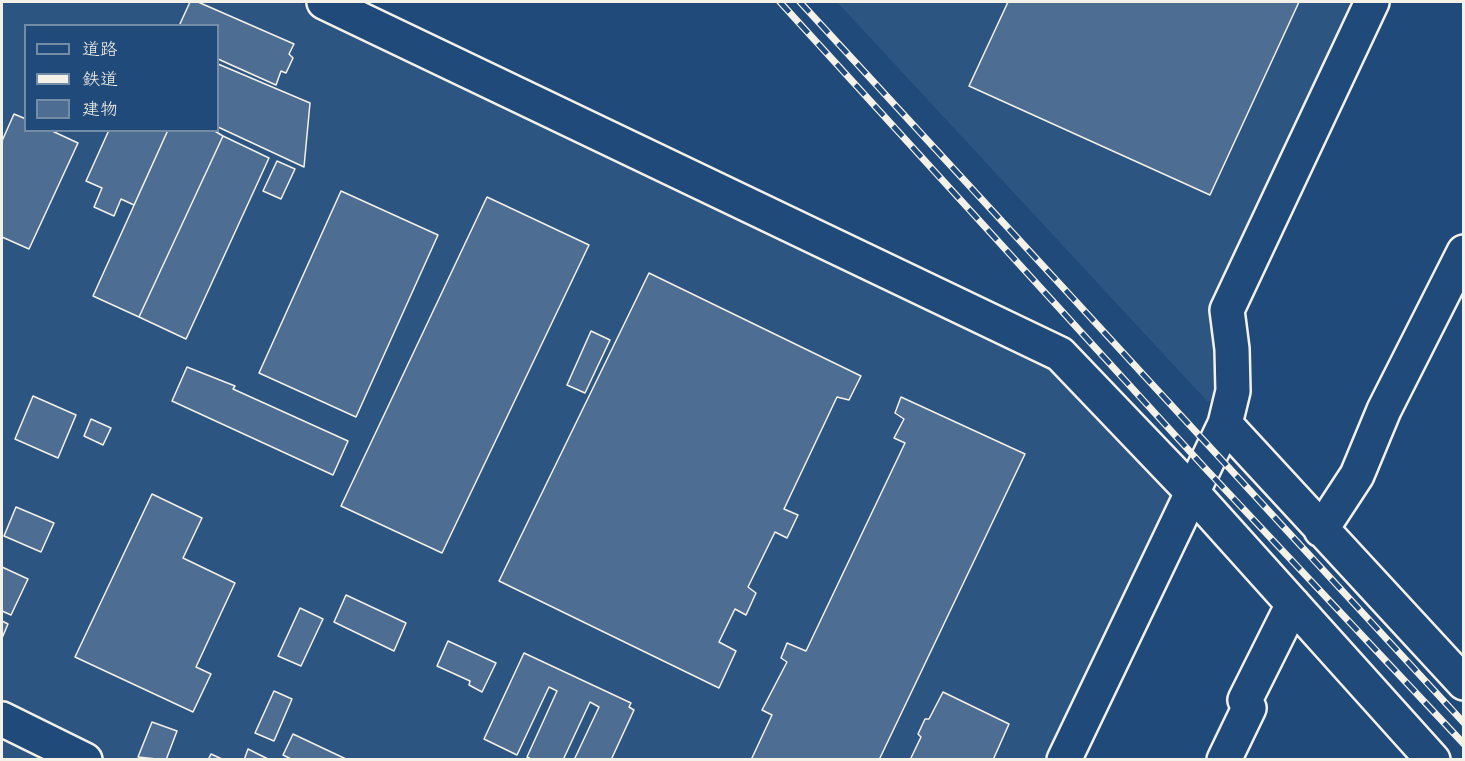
<!DOCTYPE html>
<html>
<head>
<meta charset="utf-8">
<style>
  body { margin:0 }
  #map { position:relative; width:1465px; height:761px; overflow:hidden; background:#1f4a7a; font-family:Dekko,"Klee One",sans-serif }
  canvas { display:block }
  .frame { position:absolute; inset:0; border:3px solid #f4f1e8; pointer-events:none }
  .legend { position:absolute; left:24px; top:24px; width:195px; height:108px; box-sizing:border-box; background:#1f4a7a; border:2px solid #748da6; margin:0; padding:8px 10px; list-style:none; font-size:18px; color:#f4f1e8 }
  .legend li { display:flex; align-items:center; gap:12px; height:30px }
  .legend b { width:30px; border:2px solid #748da6 }
</style>
</head>
<body>
<div id="map">
<canvas width="1465" height="761"></canvas>
<div class="frame"></div>
<ul class="legend">
<li><b style="height:8px;background:#1f4a7a"></b>道路</li>
<li><b style="height:8px;background:#f4f1e8"></b>鉄道</li>
<li><b style="height:16px;background:#4d6e92"></b>建物</li>
</ul>
</div>
<script>
const context = document.querySelector('canvas').getContext('2d');
context.lineJoin = 'round';
function fill(path, color) {
  context.fillStyle = color;
  context.fill(path, 'evenodd');
}
function shape(rows) {
  const path = new Path2D();
  for (const r of rows) {
    path.moveTo(r[0], r[1]);
    for (let i = 2; i < r.length; i += 2) path.lineTo(r[i], r[i + 1]);
  }
  return path;
}
function strokePath(path, color, width, dash) {
  context.strokeStyle = color;
  context.lineWidth = width;
  context.lineCap = dash ? 'butt' : 'round';
  context.setLineDash(dash || []);
  context.stroke(path);
}
fill(shape([
  [2,2,299,2,1061,368,1170,487,1172,501,1051,759,2,759],
  [26,26,218,26,218,130,26,130],
  [837,2,1362,2,1208,325,1219,335,1222,356,1215,401,1207,401]
]), '#2d5581');
const building = shape([
  [190,2,198,2,294,44,289,54,293,58,286,73,281,71,276,85,218,59,218,26,179,26,190,2],
  [1008,2,1299,2,1210,195,969,86,1008,2],
  [218,64,310,103,304,167,218,127,218,64],
  [14,114,26,119,26,130,50,130,78,143,29,249,2,237,2,141,14,114],
  [109,130,168,130,134,205,121,199,114,216,94,207,102,188,86,181,109,130],
  [168,130,213,130,223,136,139,317,93,296,168,130],
  [223,136,269,158,186,339,139,317,223,136],
  [277,161,295,169,281,199,263,191,277,161],
  [341,191,438,235,356,417,259,373,341,191],
  [487,197,589,245,442,553,341,506,487,197],
  [649,273,861,376,849,400,837,397,784,509,798,515,787,538,775,532,748,587,756,593,746,615,735,609,719,642,736,651,719,688,499,581,649,273],
  [591,331,610,340,585,393,567,385,591,331],
  [187,367,235,386,233,389,348,441,333,475,172,401,187,367],
  [33,396,76,415,58,458,15,439,33,396],
  [901,397,1025,454,879,760,751,760,772,715,762,710,787,662,781,658,787,643,806,651,905,443,894,438,904,419,895,413,901,397],
  [91,419,111,428,103,445,84,436,91,419],
  [152,494,202,518,183,558,235,583,196,667,211,674,193,712,75,657,152,494],
  [16,507,54,523,41,552,4,536,16,507],
  [2,567,28,579,11,615,2,611,2,567],
  [346,595,406,623,394,651,334,622,346,595],
  [300,608,323,619,301,666,278,656,300,608],
  [2,621,8,624,2,638,2,621],
  [448,641,496,663,482,692,469,685,470,681,437,666,448,641],
  [524,653,631,703,629,707,634,710,611,760,574,760,599,707,590,702,563,760,533,760,527,757,557,691,549,687,517,755,484,739,524,653],
  [274,691,292,699,274,741,255,733,274,691],
  [943,692,1009,724,993,760,910,760,921,737,918,734,925,719,929,719,943,692],
  [152,722,177,731,166,760,138,757,152,722],
  [293,734,346,759,345,760,293,760,283,755,293,734],
  [248,749,270,760,244,760,248,749],
  [211,754,224,760,208,760,211,754]
]);
fill(building, '#4d6e92');
strokePath(building, '#f4f1e8', 1.5);
const minor = shape([
  [324,2,1060,354,1192,492,1433,760],
  [1225,424,1464,683],
  [1321,530,1357,475,1384,410,1464,252],
  [2,719,85,760],
  [1064,760,1225,424,1233,391,1232,349,1227,310,1372,2],
  [1224,760,1249,708,1245,700,1293,604]
]);
strokePath(minor, '#f4f1e8', 38);
strokePath(minor, '#1f4a7a', 33);
const rail = shape([
  [780,2,1204,467,1464,744],
  [800,2,1464,723]
]);
strokePath(rail, '#f4f1e8', 7);
strokePath(rail, '#1f4a7a', 4.5, [14]);
</script>
</body>
</html>
